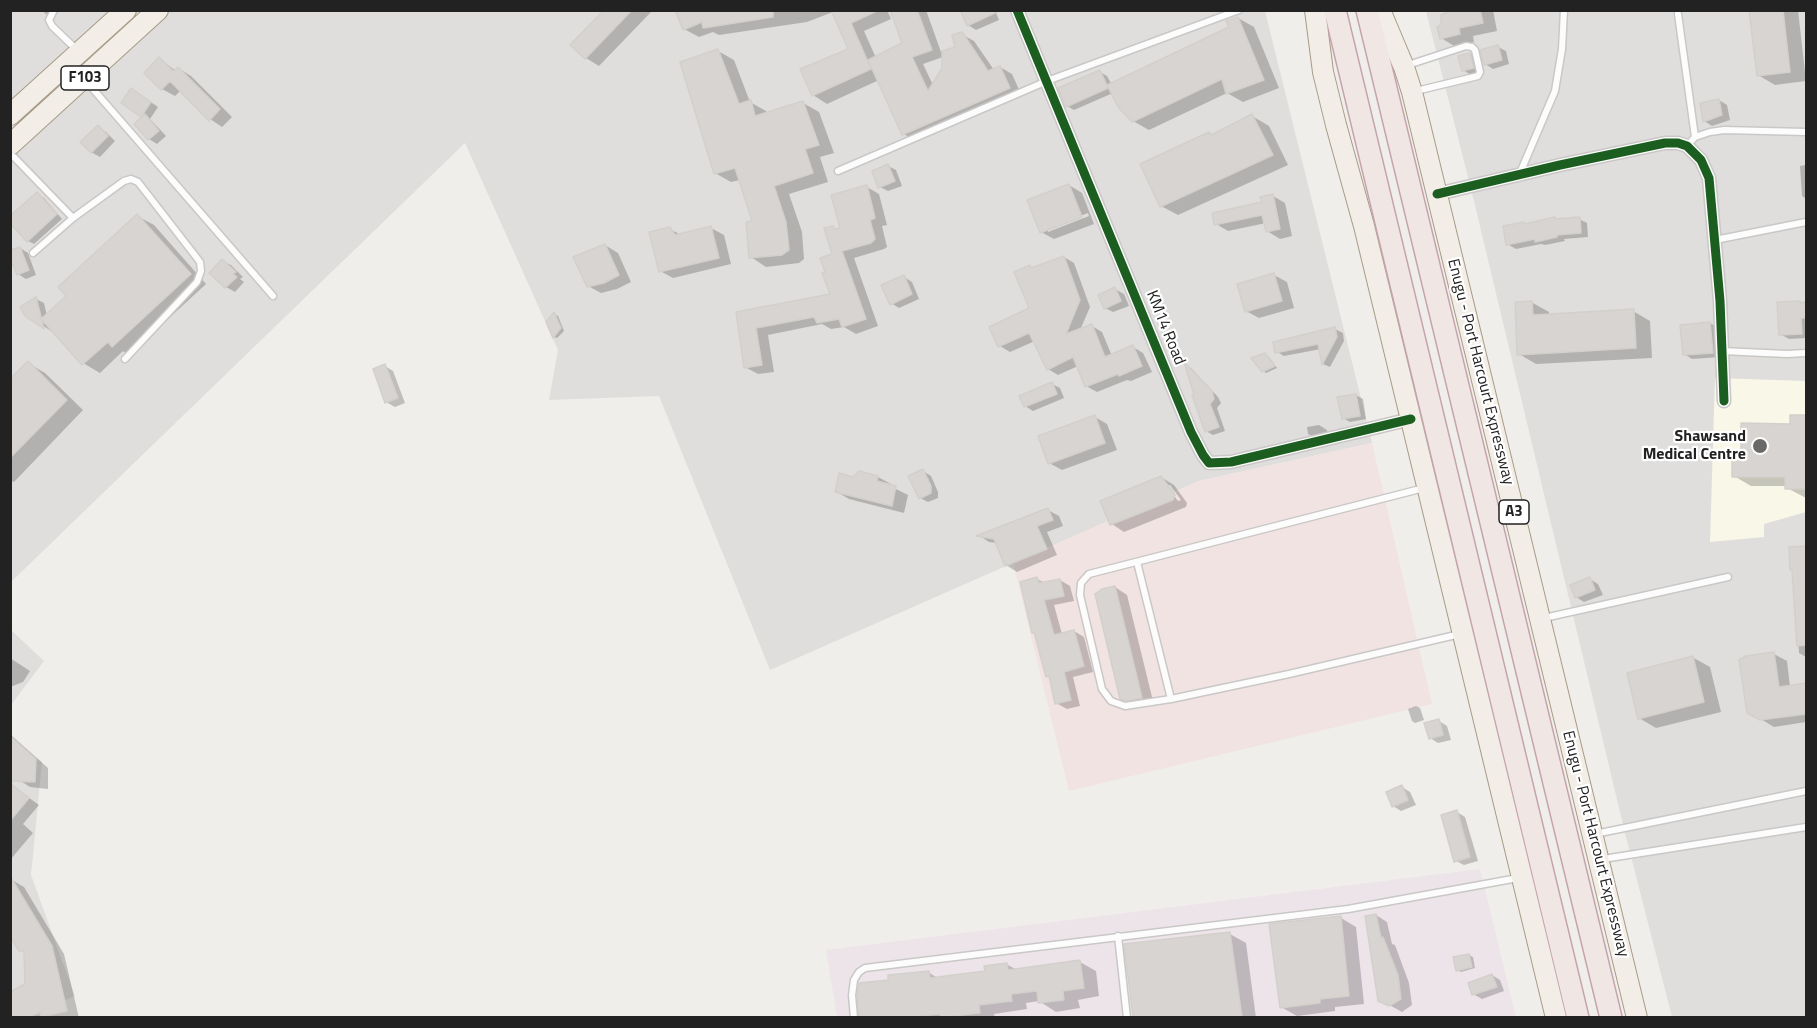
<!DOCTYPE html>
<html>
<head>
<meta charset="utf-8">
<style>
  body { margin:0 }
  #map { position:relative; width:1817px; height:1028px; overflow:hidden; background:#f0eeeb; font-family:"Titillium Web",sans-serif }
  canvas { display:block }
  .frame { position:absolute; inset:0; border:12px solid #222; pointer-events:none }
</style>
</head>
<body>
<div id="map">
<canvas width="1817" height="1028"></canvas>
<div class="frame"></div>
</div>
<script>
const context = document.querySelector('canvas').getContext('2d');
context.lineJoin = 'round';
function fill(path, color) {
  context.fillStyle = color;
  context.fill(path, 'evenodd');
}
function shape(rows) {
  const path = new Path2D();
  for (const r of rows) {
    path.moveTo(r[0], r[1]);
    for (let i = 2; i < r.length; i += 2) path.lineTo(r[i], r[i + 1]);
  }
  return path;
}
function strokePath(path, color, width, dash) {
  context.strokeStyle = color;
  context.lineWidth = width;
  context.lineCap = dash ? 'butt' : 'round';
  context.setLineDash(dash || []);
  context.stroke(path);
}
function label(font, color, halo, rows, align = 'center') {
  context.font = font + ' "Titillium Web",sans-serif';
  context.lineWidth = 4.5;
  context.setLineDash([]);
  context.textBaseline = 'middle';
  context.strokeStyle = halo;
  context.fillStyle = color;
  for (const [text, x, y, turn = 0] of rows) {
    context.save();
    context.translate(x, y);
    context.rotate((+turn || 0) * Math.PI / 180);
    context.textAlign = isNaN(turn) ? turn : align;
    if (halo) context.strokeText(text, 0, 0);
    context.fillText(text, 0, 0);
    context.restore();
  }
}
fill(shape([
  [11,11,1265,11,1372,443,1199,481,770,670,659,396,549,400,558,350,465,143,11,582],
  [1426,11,1806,11,1806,1017,1672,1017,1625,833,1473,197],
  [10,629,44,661,11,705,10,705],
  [10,736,42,762,31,875,75,996,26,1017,11,1017]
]), '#dfdedc');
fill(shape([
  [1372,443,1432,704,1069,791,1013,563,1199,481]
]), '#f1e3e1');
fill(shape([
  [1480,869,1516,1017,837,1017,826,950]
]), '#ede4e9');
fill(shape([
  [1715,378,1806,381,1806,512,1764,524,1764,537,1710,542]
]), '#f8f7e8');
fill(shape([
  [41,10,60,10,51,18],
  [606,10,652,11,599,66,586,58,572,45],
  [677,10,887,10,891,19,864,31,876,58,903,44,891,10,926,10,941,52,957,48,961,34,974,41,994,70,1000,67,1012,74,1021,94,916,141,904,134,879,80,827,104,813,95,849,50,833,12,807,22,719,35,713,32,699,37,684,29],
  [943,57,943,69,933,85,923,64],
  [995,10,999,20,976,30,968,25],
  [1458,10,1493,10,1497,31,1473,36,1474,42,1456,47,1441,38],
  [1750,10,1798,10,1806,81,1775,85,1758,75],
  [1238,18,1254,27,1279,88,1243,102,1227,93,1149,130,1133,121,1113,93,1074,110,1067,106,1100,72,1107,76,1112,85,1231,28],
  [1498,47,1506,51,1509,64,1493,69,1485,64],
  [718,51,734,60,750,102,766,111,767,114,803,103,819,112,834,153,820,157,828,182,789,194,802,232,804,259,799,263,766,267,751,257,754,222,740,180,731,182,715,173],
  [1470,54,1478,59,1481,72,1471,75,1463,70],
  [160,59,176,71,178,68,191,76,232,117,222,127,210,119,181,90,175,96,162,89,146,73],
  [139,94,158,107,150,119,166,136,157,144,149,139,136,124,144,117,123,103],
  [1719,100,1727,105,1730,120,1712,126,1704,121],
  [1252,116,1269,126,1288,165,1178,215,1161,206,1209,134,1213,136],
  [98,127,106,132,115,141,100,157,91,152],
  [1806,165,1806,199,1802,196,1800,166],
  [888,166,896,170,902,186,888,191,880,187],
  [1069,185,1082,193,1094,224,1054,239,1041,232],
  [1088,213,1089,216,1048,232,1048,228],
  [867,187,879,194,887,225,882,226,887,247,884,249,854,258,878,326,856,334,844,327,831,329,822,324,768,335,774,372,758,374,745,367,738,313,832,295,833,227,838,230,842,229],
  [37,194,44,198,62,219,34,244,28,241,14,225,10,228,10,215,12,217],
  [1273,196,1285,203,1292,236,1280,239,1267,231,1266,223,1228,231,1216,224,1263,204],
  [137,216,154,225,206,284,129,355,123,351,100,373,83,363,49,326,51,331,27,315,36,299,44,303,47,316,68,296],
  [1555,218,1558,220,1579,219,1587,223,1588,237,1564,239,1565,241,1545,245,1541,244,1516,249,1507,244,1523,223,1526,225],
  [711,228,724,235,731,264,673,278,660,271,670,229,681,235],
  [605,245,618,253,631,282,617,289,601,293,588,286],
  [20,248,28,253,36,275,26,279,18,274],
  [1064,257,1074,263,1090,307,1080,330,1092,326,1102,332,1112,356,1133,347,1143,353,1152,372,1131,381,1127,380,1097,392,1086,386,1078,366,1058,375,1048,369,1035,341,1010,352,1000,346,1031,309,1030,267,1033,269],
  [222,261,231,265,243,277,240,279,244,282,235,292,226,287,211,273],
  [1274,275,1287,282,1294,308,1259,318,1246,311],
  [904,277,912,282,919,299,899,308,891,303],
  [1115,289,1124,294,1129,306,1113,312,1105,308],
  [1531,302,1549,312,1549,316,1633,311,1650,321,1652,358,1536,364,1519,354],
  [1802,304,1806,304,1806,338,1789,339,1780,334],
  [554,314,558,316,564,331,557,338,554,337],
  [1710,323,1718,328,1720,357,1692,359,1684,354],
  [1335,329,1343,333,1344,341,1330,367,1323,364,1321,349,1284,356,1277,352],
  [1265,355,1269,357,1277,368,1266,373,1263,371],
  [28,363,45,373,83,410,14,482,10,480,10,382],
  [385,366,393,371,405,403,395,407,386,402],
  [1186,366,1191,368,1218,397,1221,403,1217,408,1225,431,1213,435,1206,431],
  [1052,384,1060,388,1064,398,1033,411,1025,406],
  [1356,395,1363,399,1366,419,1350,422,1343,418],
  [1791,416,1806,416,1806,498,1787,488,1787,486,1751,486,1734,476,1743,459,1791,425],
  [1095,417,1107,424,1117,450,1062,470,1049,463],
  [1319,425,1327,430,1328,436,1316,439,1308,434,1307,427],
  [923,471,931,476,938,492,938,498,928,502,920,498],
  [859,472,878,477,891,484,890,486,908,495,904,513,849,499,837,492],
  [1161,477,1174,485,1187,503,1186,507,1124,532,1112,524,1102,501],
  [1166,485,1170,485,1181,500,1178,501],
  [1048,510,1059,516,1063,526,1047,532,1057,555,1017,572,1006,565,997,543,989,542,980,536],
  [1806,547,1806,657,1799,653,1794,571,1790,548],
  [1037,579,1045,583,1060,580,1070,586,1074,601,1054,605,1062,634,1074,631,1084,637,1093,672,1073,677,1080,706,1067,709,1056,703,1051,678,1047,676,1036,634,1033,632],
  [1590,579,1598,584,1603,595,1584,602,1576,597],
  [1115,587,1127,595,1154,705,1140,707,1122,698],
  [1774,654,1787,661,1790,687,1806,685,1806,727,1806,722,1774,727,1749,712],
  [1692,657,1710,667,1721,712,1656,728,1639,718],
  [10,658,30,671,23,682,10,687],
  [1416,706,1420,708,1424,720,1415,723,1412,721,1408,709],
  [1439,721,1447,726,1451,740,1438,743,1430,738],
  [10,734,48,768,48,789,30,787,10,774],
  [10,784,39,805,23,824,33,833,10,860],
  [1402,787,1410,792,1416,805,1401,811,1393,806],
  [1457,812,1465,817,1478,861,1464,865,1456,861],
  [12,880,24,887,64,954,79,1018,10,1018,10,994,27,985,25,952,20,950],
  [1376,915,1387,922,1392,944,1395,945,1409,983,1412,1005,1402,1012,1380,1000],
  [1341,918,1356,927,1364,1004,1335,1007,1335,1011,1297,1016,1281,1007],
  [1230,934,1246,943,1256,1018,1135,1018,1126,946],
  [1469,955,1473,957,1475,968,1461,972,1457,970],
  [1080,962,1096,971,1099,996,1078,1000,1080,1008,1056,1012,1039,1001,1026,1003,1027,1009,994,1014,995,1018,860,1018,859,995,890,981,928,972,939,979,986,973,1006,964,1017,970],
  [1492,975,1500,980,1504,991,1482,999,1473,994]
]), '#0003');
const building = shape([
  [604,10,632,10,585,59,570,45,604,10],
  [675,10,773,10,773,17,703,28,702,22,683,30,675,10],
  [831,10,879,10,851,23,871,69,812,96,800,69,848,49,831,10],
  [890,10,917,10,932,50,912,57,928,91,942,68,942,51,955,47,952,35,962,32,988,71,1000,66,1010,88,902,135,868,60,902,43,890,10],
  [960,10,1001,10,967,26,960,10],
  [1452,10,1480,10,1483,23,1459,28,1460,34,1440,39,1437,27,1441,24,1441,15,1452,10],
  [1749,10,1783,10,1790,72,1757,76,1749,10],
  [1238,17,1264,80,1226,94,1222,79,1132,122,1118,107,1107,85,1229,27,1226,21,1238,17],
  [1498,45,1502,60,1484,65,1480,50,1498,45],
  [718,49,739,104,751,100,755,116,803,101,819,145,805,149,813,173,774,186,786,222,789,250,782,255,749,258,746,222,752,221,735,168,714,174,680,62,718,49],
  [1470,53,1474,68,1462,71,1458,56,1470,53],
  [159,57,173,71,178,67,220,109,209,121,170,81,161,90,144,73,159,57],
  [1100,70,1108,88,1066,107,1058,88,1100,70],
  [131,88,151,102,141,117,121,103,131,88],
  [1719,99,1722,115,1703,122,1700,103,1719,99],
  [145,114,159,131,148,140,134,124,145,114],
  [1252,114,1273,155,1160,207,1140,164,1209,132,1211,135,1252,114],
  [98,125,108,136,91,153,80,142,98,125],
  [888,164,895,181,878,188,872,171,888,164],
  [1069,184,1082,217,1040,233,1027,200,1069,184],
  [867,185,875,218,870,220,875,239,871,243,842,251,866,319,842,327,839,319,817,323,814,317,756,328,762,365,744,368,736,312,830,294,822,273,825,272,820,258,832,254,824,228,833,226,835,229,840,228,831,195,867,185],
  [37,192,57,214,27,242,10,223,10,216,37,192],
  [1273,194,1280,229,1266,232,1262,215,1214,225,1212,213,1262,202,1260,197,1273,194],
  [137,214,191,274,112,347,108,342,82,365,41,319,66,296,58,287,137,214],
  [1555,217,1555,219,1580,217,1581,233,1557,235,1557,237,1535,242,1535,239,1506,245,1503,226,1524,222,1524,224,1555,217],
  [711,226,719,258,659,272,649,232,670,227,675,235,711,226],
  [605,244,619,275,604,283,587,287,573,257,605,244],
  [20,247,29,270,17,275,10,258,10,250,20,247],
  [1064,256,1080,300,1066,334,1092,324,1105,357,1133,345,1142,366,1119,376,1118,374,1085,387,1073,357,1047,370,1029,333,998,347,989,327,1029,308,1014,272,1030,265,1031,268,1064,256],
  [222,259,236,272,233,274,237,277,225,288,209,273,222,259],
  [1274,273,1282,301,1245,312,1237,284,1274,273],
  [904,275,912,294,890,305,881,285,904,275],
  [1115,287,1121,301,1104,309,1098,295,1115,287],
  [36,297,44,329,25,316,20,307,36,297],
  [1532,301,1533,315,1634,309,1636,348,1517,355,1515,302,1532,301],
  [1800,301,1800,303,1806,302,1806,318,1801,318,1802,334,1779,335,1777,302,1800,301],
  [554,312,561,328,553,338,546,322,554,312],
  [1710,322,1713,353,1683,355,1680,325,1710,322],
  [1335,327,1337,337,1322,365,1318,344,1275,353,1273,342,1335,327],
  [1265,353,1275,366,1262,372,1251,358,1265,353],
  [28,361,67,400,10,458,10,379,28,361],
  [1184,362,1212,391,1214,399,1210,404,1219,427,1205,432,1192,395,1194,395,1184,362],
  [385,364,398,398,385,403,373,369,385,364],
  [1052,382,1057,394,1024,407,1019,396,1052,382],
  [1356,394,1360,416,1342,419,1337,397,1356,394],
  [1095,415,1105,443,1048,464,1038,436,1095,415],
  [1790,415,1806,415,1806,489,1785,489,1785,477,1732,477,1732,458,1741,457,1741,423,1790,424,1790,415],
  [923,469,931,486,931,493,919,499,908,476,923,469],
  [859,471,878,476,877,481,896,486,892,506,835,492,839,473,853,477,859,471],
  [1161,476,1175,495,1173,500,1110,525,1100,501,1161,476],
  [1048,508,1053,520,1037,526,1047,549,1005,566,994,539,976,536,1048,508],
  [1806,546,1806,645,1797,646,1792,570,1790,570,1789,547,1806,546],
  [1037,577,1039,583,1060,579,1064,596,1044,600,1054,635,1074,630,1084,666,1064,672,1071,700,1055,704,1049,676,1046,677,1034,632,1032,633,1020,582,1037,577],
  [1590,577,1595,590,1575,598,1570,585,1590,577],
  [1115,586,1142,698,1126,701,1120,699,1095,594,1102,589,1115,586],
  [1774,652,1779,687,1806,683,1806,714,1760,720,1747,713,1739,660,1746,656,1774,652],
  [1693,656,1704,702,1638,719,1627,673,1693,656],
  [1439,719,1443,735,1429,739,1424,723,1439,719],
  [10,736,36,759,35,782,10,781,10,736],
  [10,783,29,798,10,821,10,783],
  [1402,785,1408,800,1392,807,1386,792,1402,785],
  [1457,810,1470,857,1454,862,1441,815,1457,810],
  [10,876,52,946,67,1011,41,1017,40,1012,30,1017,10,1017,10,992,25,984,24,951,19,951,10,936,10,876],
  [1376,914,1381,938,1383,937,1398,975,1401,999,1389,1006,1378,1001,1365,916,1376,914],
  [1341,916,1349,996,1320,999,1320,1003,1280,1008,1269,924,1341,916],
  [1230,932,1242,1017,1133,1017,1124,944,1230,932],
  [1469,954,1472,967,1456,971,1453,957,1469,954],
  [1080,960,1084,988,1063,991,1064,1000,1038,1003,1037,991,1011,994,1012,1001,979,1005,980,1013,944,1017,940,1017,940,1014,910,1017,859,1017,857,995,859,983,888,980,888,975,929,971,930,978,985,971,984,966,1007,963,1008,970,1080,960],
  [1492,974,1497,987,1472,995,1468,983,1492,974]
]);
fill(building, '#d7d4d2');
strokePath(building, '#d3d0cc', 1.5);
const service = shape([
  [54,10,49,20,52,26,78,51],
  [1678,14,1695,137],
  [1408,65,1466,46,1472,47,1475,50,1480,72,1478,76,1416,91],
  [86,81,273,296],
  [1687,146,1695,137,1710,132,1724,130,1806,132],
  [10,153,73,218],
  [838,171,1047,81,1239,10],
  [1520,173,1555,91,1562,49,1564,10],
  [1715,240,1806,222],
  [33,253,73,218,124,181,131,179,138,182,200,262,201,271,197,282,125,359],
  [1722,351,1787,354,1806,353],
  [1424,488,1089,574,1081,583,1080,595,1102,689,1111,701,1125,706,1171,699,1289,674,1460,634],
  [1137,562,1171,699],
  [1544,618,1728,577],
  [1595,834,1806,791],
  [1603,859,1806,827],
  [1118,936,1127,1018],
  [854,1018,852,995,854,980,859,972,865,968,1348,909,1518,878]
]);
const minor = shape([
  [1017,10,1191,432,1203,455,1209,463,1231,462,1411,419],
  [1437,194,1560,165,1665,143,1678,143,1687,146,1701,160,1709,178,1720,301,1724,401]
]);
const primary = shape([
  [1315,10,1323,72,1336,125,1364,226,1556,1018],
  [1380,10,1404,67,1412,92,1637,1018],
  [10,115,126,10],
  [10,145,158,10]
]);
const trunk = shape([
  [1335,10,1578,1018],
  [1367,10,1611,1018]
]);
strokePath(service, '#c9c8c7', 9);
strokePath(minor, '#c9c8c7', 15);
strokePath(primary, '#a79c86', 22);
strokePath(trunk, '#c5a2ac', 24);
strokePath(service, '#fdfcfc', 6);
strokePath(minor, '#fdfcfc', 12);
strokePath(primary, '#f3ede7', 20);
strokePath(trunk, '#f0e6e4', 21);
strokePath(shape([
  [1017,10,1191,432,1203,455,1209,463,1231,462,1411,419],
  [1437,194,1560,165,1665,143,1678,143,1687,146,1701,160,1709,178,1720,301,1724,401]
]), '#1b5e20', 9);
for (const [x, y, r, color] of [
  [1760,446,8,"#6a6968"]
]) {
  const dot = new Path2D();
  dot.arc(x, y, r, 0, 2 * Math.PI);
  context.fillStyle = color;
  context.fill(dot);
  strokePath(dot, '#fff', 2);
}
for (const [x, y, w] of [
  [85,78,48],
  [1514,512,30]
]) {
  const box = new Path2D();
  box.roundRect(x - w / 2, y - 12, w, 24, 4.5);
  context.fillStyle = '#fff';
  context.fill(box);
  strokePath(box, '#222', 1.5);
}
label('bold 15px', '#222', null, [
  ["F103",85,78],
  ["A3",1514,512]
]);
label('16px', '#222', '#fff', [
  ["KM14 Road",1165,328,68],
  ["Enugu - Port Harcourt Expressway",1480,372,76],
  ["Enugu - Port Harcourt Expressway",1595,844,76]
]);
label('bold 16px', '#222', '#fff', [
  ["Shawsand",1746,437],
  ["Medical Centre",1746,455]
], 'right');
</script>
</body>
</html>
